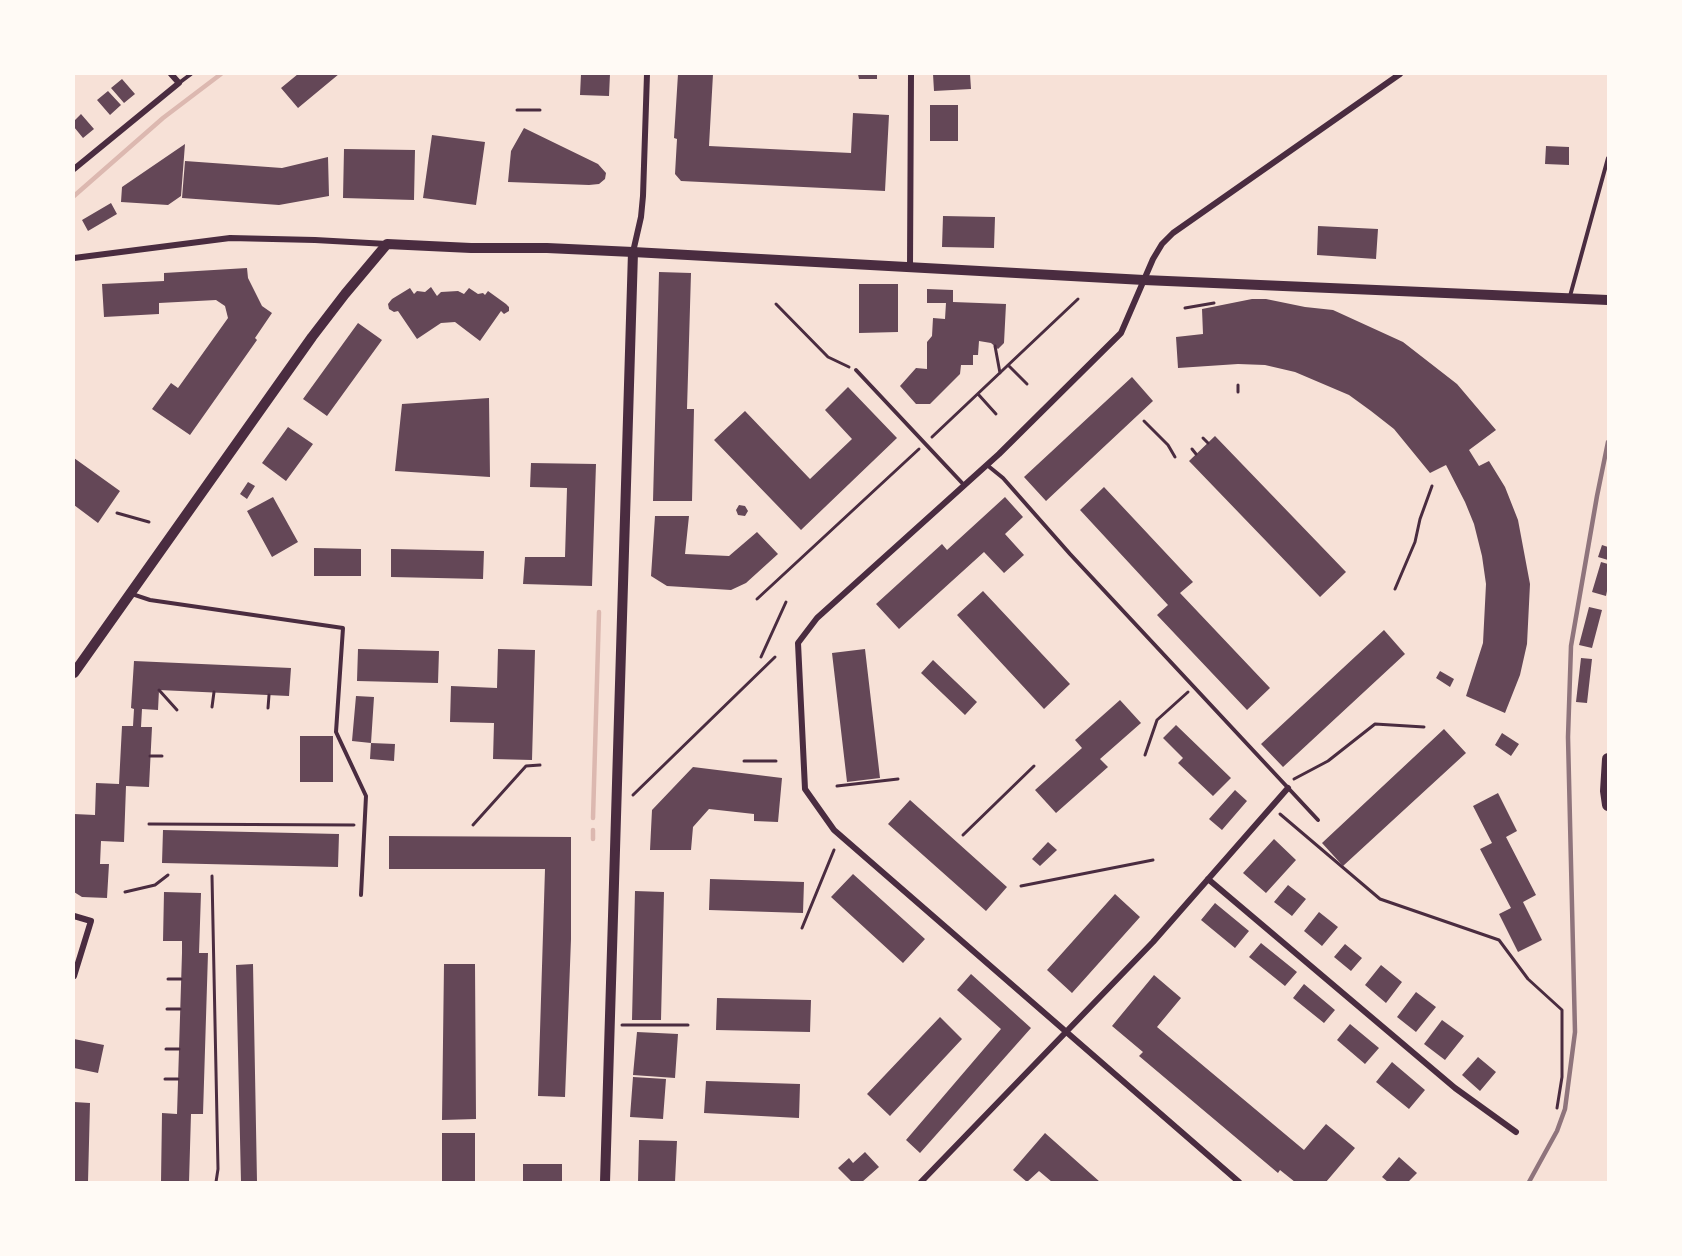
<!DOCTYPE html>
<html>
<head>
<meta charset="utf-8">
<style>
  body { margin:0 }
  #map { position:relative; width:1682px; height:1256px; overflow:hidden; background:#f7e1d7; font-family:Ubuntu,sans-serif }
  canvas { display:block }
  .frame { position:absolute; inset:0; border:75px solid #fffaf5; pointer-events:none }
</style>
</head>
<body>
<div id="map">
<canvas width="1682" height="1256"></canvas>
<div class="frame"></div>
</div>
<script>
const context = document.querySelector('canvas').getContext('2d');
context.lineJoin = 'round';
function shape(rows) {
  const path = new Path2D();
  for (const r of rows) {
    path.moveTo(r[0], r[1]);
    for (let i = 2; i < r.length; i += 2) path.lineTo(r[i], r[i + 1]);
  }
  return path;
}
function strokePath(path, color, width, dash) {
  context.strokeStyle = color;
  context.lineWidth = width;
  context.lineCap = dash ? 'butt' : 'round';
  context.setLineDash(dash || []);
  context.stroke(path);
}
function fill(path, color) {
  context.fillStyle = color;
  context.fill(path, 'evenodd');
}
strokePath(shape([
  [74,196,163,118,221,74],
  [593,818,599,612],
  [593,839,593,830]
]), '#dcb8b0', 4.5);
fill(shape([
  [298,74,339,74,298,108,281,88],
  [581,74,610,74,609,96,580,95],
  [678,74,713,74,709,146,851,153,853,113,889,115,885,191,681,181,675,174,677,139,674,138],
  [858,74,877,74,877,79,859,79],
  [933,74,970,74,971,89,934,91],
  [122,79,135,94,124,103,111,88],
  [108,91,121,105,110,115,97,100],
  [930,105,958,105,958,141,930,141],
  [81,114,94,129,83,138,74,127,74,121],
  [524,128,598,164,606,173,605,179,599,184,589,185,508,182,511,151],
  [432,135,485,142,476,205,423,198],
  [185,144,181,196,168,205,121,202,122,187],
  [1546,146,1569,147,1569,165,1545,164],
  [344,149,415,150,414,200,343,198],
  [328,157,329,196,279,205,182,198,185,161,282,168],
  [111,203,117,214,88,231,82,220],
  [943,216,995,217,994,248,942,247],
  [1318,226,1378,229,1376,259,1317,255],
  [247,268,248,278,262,306,272,313,255,338,257,340,190,435,152,409,171,383,178,388,228,318,225,306,216,300,159,303,159,314,104,317,102,284,164,281,164,273],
  [659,272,691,273,687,409,694,409,692,501,653,501],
  [859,284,898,284,898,332,859,333],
  [431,287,437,296,441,292,458,291,464,294,469,288,478,294,483,293,485,295,488,291,506,304,509,307,509,311,504,314,501,311,480,341,455,322,441,323,417,339,398,311,394,312,389,309,388,304,392,299,410,288,414,294,417,291,425,292],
  [927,289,953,290,953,302,1006,304,1004,343,998,349,991,343,979,341,978,355,973,355,973,365,961,365,960,374,930,404,916,404,900,386,916,368,927,369,927,342,932,336,933,318,945,319,946,303,927,303],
  [1252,299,1266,299,1305,307,1333,310,1403,342,1457,384,1496,430,1469,450,1479,466,1489,461,1505,487,1518,520,1530,584,1527,644,1520,675,1505,713,1466,696,1483,643,1486,584,1482,556,1474,524,1465,502,1446,465,1430,473,1394,429,1371,411,1349,395,1295,372,1265,365,1238,364,1178,368,1176,337,1203,334,1202,309],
  [358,323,382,340,327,416,303,399],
  [1132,377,1153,401,1046,501,1024,477],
  [848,387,897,438,801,530,714,440,745,411,810,479,852,439,825,410],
  [489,398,490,477,395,471,402,404],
  [288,427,313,444,286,481,262,463],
  [1215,436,1346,572,1320,597,1189,461],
  [74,458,120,491,98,523,74,505],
  [531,463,596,464,592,586,523,584,525,557,565,557,567,488,530,487],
  [248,482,255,486,247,499,240,494],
  [1104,487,1193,582,1180,593,1270,688,1247,710,1157,615,1168,605,1080,510],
  [273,497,298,542,272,557,247,511],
  [1005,497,1023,517,1005,534,1024,555,1004,573,984,552,899,629,876,604,942,544,947,550],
  [739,505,745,506,748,511,745,516,738,515,736,510],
  [655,516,689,516,685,554,729,556,757,532,778,554,746,583,731,590,667,586,651,576],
  [1602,545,1608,547,1608,560,1598,557],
  [314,548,361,549,361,576,314,576],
  [391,549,484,551,483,579,391,577],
  [1601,562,1608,564,1608,586,1606,596,1592,592],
  [983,591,1070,684,1044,709,957,615],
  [1589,607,1602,610,1592,648,1579,645],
  [1384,630,1405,654,1283,767,1261,744],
  [358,649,439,651,438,683,357,681],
  [498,649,535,650,532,760,493,759,494,723,450,722,451,686,497,688],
  [865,649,880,778,847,782,832,653],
  [1581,658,1592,659,1587,703,1576,702],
  [933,660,977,702,965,715,921,673],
  [134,661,291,668,289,696,159,690,158,710,142,709,141,727,152,727,149,787,126,786,124,842,101,841,100,864,109,864,107,898,82,897,74,892,74,814,95,815,96,783,119,784,122,726,133,726,134,709,131,708],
  [1440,671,1454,679,1450,687,1436,678],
  [356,696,374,697,371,743,352,741],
  [1120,700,1141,723,1100,759,1108,767,1056,813,1035,790,1082,748,1075,740],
  [1176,725,1231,778,1213,796,1178,763,1183,758,1163,738],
  [1444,729,1466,753,1343,866,1322,843],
  [1502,733,1519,744,1511,756,1495,745],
  [300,736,333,736,333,782,300,782],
  [371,743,395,744,394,761,370,759],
  [693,767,782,778,778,822,754,821,754,814,709,809,693,827,691,850,650,850,652,810],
  [1235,790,1247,801,1222,830,1209,819],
  [1498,793,1517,831,1506,837,1536,895,1523,902,1542,940,1518,952,1499,914,1511,908,1480,849,1492,843,1473,806],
  [910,800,1007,887,986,911,888,824],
  [163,830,339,834,338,867,162,863],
  [389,836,571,837,571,939,565,1097,538,1096,545,869,389,869],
  [1274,839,1296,860,1266,893,1243,873],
  [1048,842,1057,850,1040,866,1032,859],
  [853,874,925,939,903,963,831,897],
  [710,879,804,882,803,913,709,910],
  [1288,885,1306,899,1292,916,1274,902],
  [635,891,664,892,661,1020,632,1020],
  [164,892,201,893,199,953,208,953,203,1114,191,1114,189,1182,161,1182,162,1113,177,1114,182,953,182,941,163,941],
  [1115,894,1140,917,1072,993,1047,970],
  [1215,903,1249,931,1235,948,1201,920],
  [1319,912,1338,927,1322,946,1304,931],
  [1261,943,1297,972,1285,986,1249,957],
  [1345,944,1362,958,1351,971,1334,957],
  [253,964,257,1182,241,1182,236,965],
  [444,964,475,964,476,1119,442,1120],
  [1381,965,1402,982,1386,1003,1365,985],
  [971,974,1031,1028,920,1153,906,1140,1001,1029,957,990],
  [1154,975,1181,998,1157,1027,1304,1150,1326,1124,1355,1148,1326,1182,1295,1182,1280,1170,1278,1173,1139,1056,1143,1052,1112,1026],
  [1304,984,1335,1010,1324,1023,1293,998],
  [1416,992,1436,1007,1416,1032,1397,1017],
  [717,998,811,1000,810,1032,716,1030],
  [940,1017,962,1039,890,1116,867,1094],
  [1442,1020,1464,1036,1445,1060,1424,1044],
  [1350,1024,1379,1048,1365,1064,1337,1040],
  [637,1032,678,1034,675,1078,633,1075],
  [74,1039,104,1045,98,1073,74,1068],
  [1478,1057,1496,1072,1480,1091,1462,1075],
  [1392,1062,1425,1090,1409,1109,1376,1082],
  [633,1077,666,1079,663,1119,630,1117],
  [706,1081,800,1084,799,1118,704,1113],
  [74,1102,90,1103,88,1182,74,1182],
  [442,1133,475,1133,475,1182,442,1182],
  [1045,1133,1100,1182,1052,1182,1039,1171,1027,1182,1013,1170],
  [639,1140,677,1141,675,1182,638,1182],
  [865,1152,879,1167,862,1182,852,1182,838,1168,849,1158,853,1163],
  [1399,1157,1417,1173,1408,1182,1388,1182,1382,1177],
  [523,1164,562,1164,562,1182,523,1182]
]), '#644757');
strokePath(shape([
  [517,110,540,110],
  [776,304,828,357,849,367],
  [1185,308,1214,303],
  [995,346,1000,373],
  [1008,365,1027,384],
  [1238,392,1238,385],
  [978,394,996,414],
  [1144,421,1168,445,1175,457],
  [932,437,1078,299],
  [1203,438,1208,443],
  [1192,449,1196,454],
  [117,513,149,522],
  [1395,589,1415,542,1420,519,1432,486],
  [757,599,919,449],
  [761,657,786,602],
  [159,690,177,710],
  [212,707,214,692],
  [268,708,269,695],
  [1145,755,1157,720,1188,692],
  [150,756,162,756],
  [744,761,776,761],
  [1294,779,1328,761,1375,724,1424,727],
  [837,786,898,779],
  [633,795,775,657],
  [1280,814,1380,899,1499,940,1528,979,1562,1010,1562,1077,1557,1108],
  [149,824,354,825],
  [473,825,526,766,540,765],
  [963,835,1034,766],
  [212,876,218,1169,216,1182],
  [1021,886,1153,860],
  [125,892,155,885,168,875],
  [802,928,834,850],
  [168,979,181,979],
  [167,1009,180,1009],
  [622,1025,688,1025],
  [166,1049,179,1049],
  [165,1079,178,1079]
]), '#4a2c40', 3);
strokePath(shape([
  [179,83,191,74],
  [1570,296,1608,158],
  [856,370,964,485],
  [987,465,1003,478,1070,554,1318,820],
  [132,594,150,600,343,628,336,732,366,796,361,895]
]), '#4a2c40', 4);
strokePath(shape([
  [74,169,179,83,171,74],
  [633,252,641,217,643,196,647,74],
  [74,258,230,238,315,240,387,244],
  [910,267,911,74],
  [1208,879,1455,1088,1516,1132],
  [74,916,91,921,74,976],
  [921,1182,1153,942,1288,788],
  [1239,1182,834,830,805,789,798,643,817,618,999,454,1121,333,1153,259,1162,244,1173,233,1400,74]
]), '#4a2c40', 6);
strokePath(shape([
  [605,1182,633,252]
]), '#4a2c40', 10);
strokePath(shape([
  [74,673,312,337,345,294,387,244,471,248,547,248,633,252,1144,280,1608,300]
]), '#4a2c40', 10);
strokePath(shape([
  [1608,759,1606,791,1608,805]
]), '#4a2c40', 12);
strokePath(shape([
  [1529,1182,1557,1131,1565,1109,1575,1032,1568,737,1571,646,1597,496,1608,442]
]), '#8f747c', 4.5);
</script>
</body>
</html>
